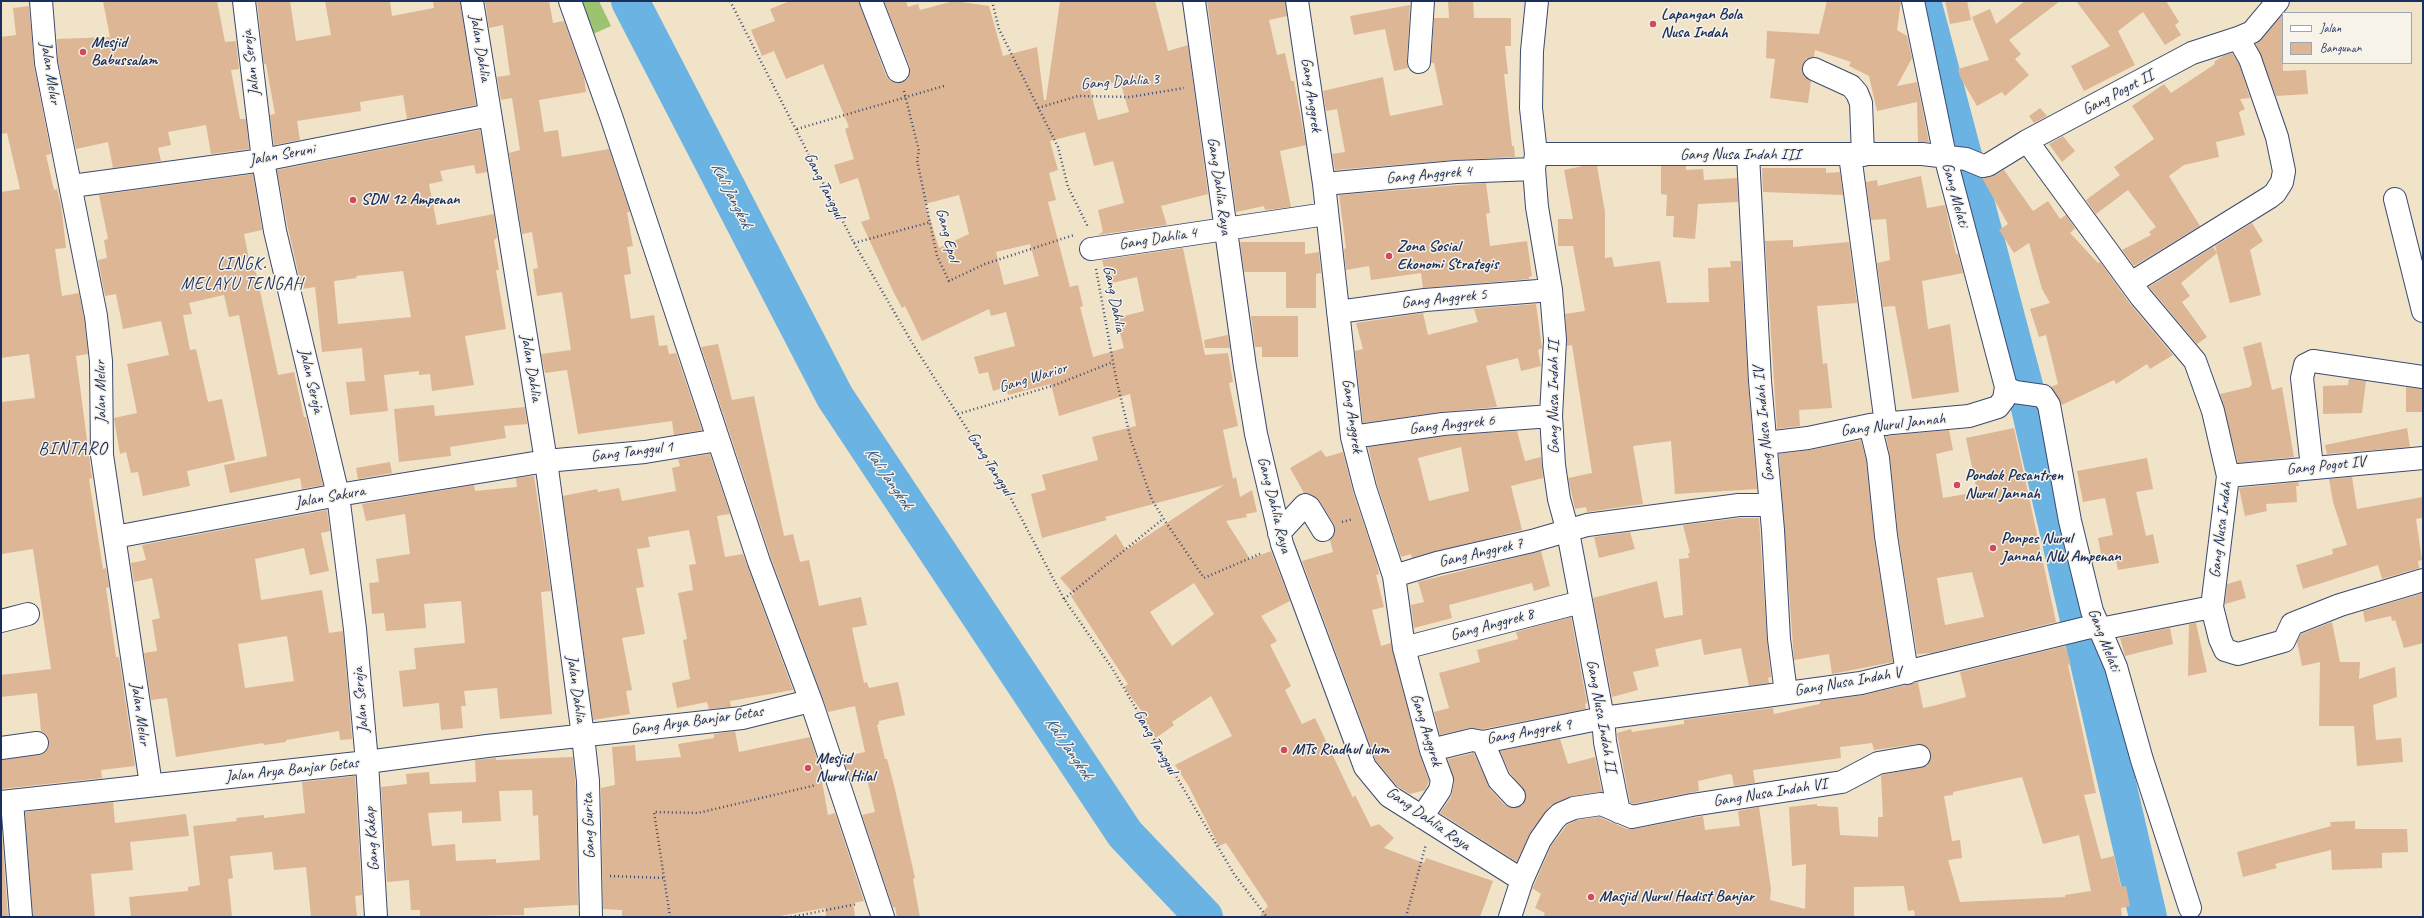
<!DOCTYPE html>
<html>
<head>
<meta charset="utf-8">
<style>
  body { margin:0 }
  #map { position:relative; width:2424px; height:918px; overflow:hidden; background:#f0e3c8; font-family:Caveat,sans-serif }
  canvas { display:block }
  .frame { position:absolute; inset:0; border:2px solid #1b2f5e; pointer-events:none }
  .legend { position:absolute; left:2282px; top:12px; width:130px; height:52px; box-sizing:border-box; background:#f7f3e8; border:1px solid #9fa5b1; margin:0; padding:5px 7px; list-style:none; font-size:12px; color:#1b2f5e }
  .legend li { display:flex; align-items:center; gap:8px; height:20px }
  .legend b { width:20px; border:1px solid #9fa5b1 }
</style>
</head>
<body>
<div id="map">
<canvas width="2424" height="918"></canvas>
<div class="frame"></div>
<ul class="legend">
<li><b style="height:5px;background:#fff"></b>Jalan</li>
<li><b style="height:11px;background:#ddb695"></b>Bangunan</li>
</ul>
</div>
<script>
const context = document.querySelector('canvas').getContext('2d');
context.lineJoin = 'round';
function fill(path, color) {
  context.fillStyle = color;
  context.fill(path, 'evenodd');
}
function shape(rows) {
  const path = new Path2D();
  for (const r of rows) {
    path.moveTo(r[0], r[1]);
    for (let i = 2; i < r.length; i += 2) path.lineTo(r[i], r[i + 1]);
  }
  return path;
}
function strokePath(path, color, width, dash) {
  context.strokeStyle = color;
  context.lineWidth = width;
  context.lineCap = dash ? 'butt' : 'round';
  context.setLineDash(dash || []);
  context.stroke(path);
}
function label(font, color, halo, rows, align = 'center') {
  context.font = font + ' Caveat,sans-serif';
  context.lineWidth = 3;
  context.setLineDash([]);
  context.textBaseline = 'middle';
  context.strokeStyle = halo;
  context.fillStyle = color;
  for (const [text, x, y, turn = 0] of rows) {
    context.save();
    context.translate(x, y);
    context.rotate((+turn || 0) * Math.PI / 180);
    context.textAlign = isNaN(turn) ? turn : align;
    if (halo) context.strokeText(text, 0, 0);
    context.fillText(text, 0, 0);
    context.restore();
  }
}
fill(shape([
  [578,1,599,1,611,26,593,34]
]), '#9cc470');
strokePath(shape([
  [630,1,835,397,1125,834,1204,917],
  [1922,1,2030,408,2148,917]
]), '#6bb3e2', 38);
fill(shape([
  [103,1,217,1,225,42,236,41,239,69,231,70,240,119,246,119,249,149,211,154,206,125,168,132,171,145,158,148,161,161,113,168,108,142,76,149,58,61,57,39,110,37],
  [257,1,290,1,296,41,331,35,325,1,390,1,392,16,434,8,433,1,460,1,476,105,407,119,403,95,360,102,361,111,297,121,300,140,274,145,270,115,275,114,266,64,264,64],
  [485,1,549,1,553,23,564,21,584,77,586,92,539,100,544,132,558,130,562,157,609,149,630,212,627,212,633,246,627,247,631,274,624,275,631,319,654,315,659,346,667,345,669,354,676,353,702,430,674,435,672,421,578,434,567,370,545,373,541,354,571,350,562,292,537,296,533,269,538,268,532,232,522,234,509,153,520,150,512,98,501,100,497,77,510,75,503,25,489,28],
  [790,1,859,1,886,76,890,81,896,83,908,79,910,67,884,1,906,1,908,7,918,4,920,10,954,1,989,6,1003,56,1037,47,1044,100,1046,100,1060,1,1155,1,1168,51,1188,45,1208,194,1161,206,1167,225,1097,235,1103,232,1098,210,1124,203,1113,161,1094,166,1085,132,1050,141,1058,170,1049,173,1056,200,1048,202,1070,287,1078,285,1083,306,1080,307,1093,357,1124,348,1116,318,1144,311,1137,277,1108,284,1102,260,1183,248,1205,355,1228,353,1233,382,1229,383,1238,426,1223,430,1233,479,1236,477,1240,497,1252,490,1257,512,1246,514,1247,517,1226,521,1250,559,1271,551,1290,601,1261,616,1277,641,1270,645,1291,686,1285,690,1302,724,1315,718,1353,798,1355,795,1371,827,1379,824,1394,838,1384,848,1424,863,1426,858,1493,881,1480,917,1259,917,1268,906,1226,843,1219,846,1188,785,1175,765,1232,736,1211,696,1172,722,1174,725,1156,738,1141,715,1143,713,1124,687,1128,684,1071,596,1074,594,1060,578,1116,534,1126,550,1224,485,1105,517,1107,520,1042,538,1031,494,1046,490,1042,475,1098,460,1092,437,1136,426,1130,394,1059,416,1051,384,1008,395,1006,387,993,391,988,372,979,374,974,357,1015,346,1006,312,991,316,989,309,922,341,905,306,902,308,893,291,861,222,870,219,858,178,840,184,834,165,854,159,845,129,849,127,823,64,786,79,774,51,762,56,751,30,775,21,770,9],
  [1120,81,1129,112,1098,120,1090,89],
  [959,195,969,234,939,248,925,204],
  [1030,244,1039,276,1004,285,996,252],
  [1194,583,1214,614,1172,646,1150,612],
  [1207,1,1285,1,1287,16,1269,20,1277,55,1285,53,1291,81,1294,81,1306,145,1280,151,1291,207,1265,210,1264,206,1236,212],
  [1448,1,1473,1,1474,18,1511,18,1511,46,1505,46,1508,74,1504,74,1512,146,1514,146,1515,157,1455,160,1335,170,1332,154,1345,152,1337,109,1326,111,1323,91,1383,77,1390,116,1443,105,1434,63,1431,63,1434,18,1449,18],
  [1827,1,1901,1,1897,30,1907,36,1912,58,1897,86,1917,82,1929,142,1918,142,1917,102,1877,111,1869,76,1849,66,1851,62,1815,50,1814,57,1806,59,1802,70,1804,77,1811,81,1808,103,1770,98,1775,59,1766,58,1767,31,1819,34],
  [1945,1,1967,1,1971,20,1950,24],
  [2025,1,2060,1,2009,40,2021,54,2015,59,2029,75,2005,96,2002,92,1977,106,1960,77,1958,69,1989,60,1972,17,1990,9,1996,24],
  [2076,1,2166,1,2179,22,2175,25,2181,35,2165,45,2143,12,2118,31,2135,65,2084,91,2071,66,2110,46],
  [1410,5,1407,61,1408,68,1394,71,1385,29,1354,35,1350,16],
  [29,6,34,65,51,154,46,155,54,190,57,189,61,205,66,248,55,249,62,296,79,293,84,318,88,354,76,356,92,478,89,479,103,569,106,568,109,587,106,588,116,657,119,657,135,766,101,770,102,778,1,789,1,760,39,755,48,748,49,742,47,735,41,731,37,693,1,697,1,675,51,669,33,549,1,554,1,402,35,398,29,354,1,358,1,192,20,189,7,133,1,134,1,37,16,35,13,8],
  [2283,14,2283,71,2306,70,2308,94,2276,96,2256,44],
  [2232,53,2239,64,2250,98,2240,99,2245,109,2239,112,2245,135,2216,142,2219,157,2184,165,2169,176,2200,226,2134,266,2122,250,2151,235,2149,232,2156,227,2128,190,2096,214,2086,200,2120,175,2114,167,2154,139,2132,106,2164,84,2171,93,2215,64,2214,62,2223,56],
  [2040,108,2047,116,2034,123,2029,116],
  [480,130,487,172,476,174,474,165,440,171,443,181,429,184,437,225,494,214,497,238,494,240,499,270,496,270,506,329,465,336,474,385,432,391,430,374,419,375,419,371,384,375,388,411,350,415,346,382,365,381,362,348,322,352,315,287,302,289,287,224,277,170],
  [403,271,411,317,338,324,334,281,357,278,356,276],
  [2063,136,2075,151,2062,162,2049,144],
  [1583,166,1597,166,1605,212,1605,258,1612,257,1614,267,1660,261,1667,303,1709,302,1708,268,1731,267,1730,261,1741,261,1748,382,1757,489,1675,494,1671,441,1633,446,1643,504,1587,512,1586,507,1575,509,1568,478,1592,473,1572,345,1567,346,1565,314,1585,311,1573,246,1558,246,1558,219,1573,219,1564,170],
  [1661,166,1686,166,1686,170,1703,169,1704,180,1737,178,1738,202,1698,204,1695,239,1673,237,1674,216,1666,216,1667,195,1661,194],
  [1762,168,1826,168,1826,173,1840,172,1843,195,1763,192],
  [2004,170,2033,211,2048,201,2060,219,2066,215,2075,228,2070,233,2098,263,2100,262,2131,305,2173,355,2150,369,2147,364,2116,384,2114,380,2062,405,2051,387,2058,384,2046,335,2039,337,2030,309,2050,303,2042,289,2029,243,2014,253,1999,230,2008,224,1982,178,1991,177],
  [253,174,262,230,244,234,251,269,255,268,278,375,294,372,304,417,306,417,323,485,302,489,300,478,230,493,224,465,267,456,239,315,229,317,224,295,189,303,192,314,183,315,190,350,196,349,208,402,222,399,235,460,187,471,190,486,143,496,138,472,131,473,126,452,120,454,114,418,137,413,127,364,169,355,161,321,123,329,116,294,105,296,98,260,107,258,104,240,108,239,99,195],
  [1921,176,1927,208,1945,205,1956,254,1958,254,1963,273,1922,281,1928,329,1950,324,1959,392,1912,399,1895,306,1883,307,1877,263,1890,260,1886,219,1871,220,1866,182,1877,180,1878,186],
  [1486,183,1490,213,1486,214,1490,246,1527,241,1532,276,1529,277,1529,279,1423,288,1421,273,1371,280,1369,266,1346,270,1344,249,1346,248,1339,195],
  [2252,223,2263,241,2250,250,2261,295,2230,303,2217,253,2181,283,2190,296,2182,302,2207,337,2197,344,2149,287,2213,247,2217,253,2215,246],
  [1793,240,1793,247,1849,242,1857,303,1817,306,1823,364,1827,363,1832,408,1799,410,1800,426,1777,429,1765,241],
  [1240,242,1305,242,1305,254,1319,252,1321,273,1316,274,1316,308,1286,308,1286,272,1244,272],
  [1536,304,1542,348,1538,350,1541,366,1521,371,1518,358,1486,366,1497,407,1441,412,1363,423,1355,351,1363,349,1356,323,1423,313,1428,335,1478,322,1474,309],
  [1251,316,1298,316,1298,357,1262,357,1262,347,1255,347],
  [1228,335,1230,348,1205,348,1204,340],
  [2261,342,2272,390,2282,387,2294,457,2238,463,2220,394,2250,387,2252,384,2243,347],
  [718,344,732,400,754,396,784,536,793,534,800,562,809,560,819,606,861,597,867,625,852,628,864,683,867,682,869,688,898,682,905,715,879,721,879,724,877,725,885,759,887,759,894,785,915,878,913,879,920,917,897,917,895,907,893,908,862,815,875,812,867,779,855,781,853,776,849,777,843,757,865,752,855,706,828,712,771,558,701,347],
  [2349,379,2366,381,2362,413,2323,414,2323,386,2348,385],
  [2406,387,2423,389,2423,412,2406,412],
  [434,405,435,416,525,407,527,424,504,426,506,438,450,447,451,456,399,462,394,409],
  [2014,428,2056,622,1932,653,1917,654,1898,534,1890,457,1886,436,1949,430,1953,450,1936,454,1943,498,1977,492,1966,438],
  [1972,572,1984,617,1945,625,1937,578],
  [2407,428,2410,447,2327,454,2325,445],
  [1517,431,1525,461,1541,457,1543,478,1511,486,1522,530,1412,558,1411,554,1401,557,1377,484,1368,447,1444,436],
  [1461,447,1469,491,1429,501,1418,458],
  [1861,440,1866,460,1874,538,1893,662,1832,674,1829,654,1794,660,1779,454,1810,450],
  [1321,450,1326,457,1343,452,1353,492,1377,564,1379,574,1376,575,1384,607,1372,610,1381,646,1391,643,1419,753,1429,781,1425,790,1410,794,1397,786,1376,761,1302,561,1333,552,1330,540,1335,530,1334,524,1319,500,1311,494,1304,493,1290,468],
  [710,454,730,514,717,516,725,557,743,554,793,690,730,701,731,707,709,709,707,702,677,708,672,683,690,679,683,640,687,639,678,593,693,590,689,565,696,564,689,530,648,537,650,547,637,549,644,587,636,588,645,634,622,638,632,690,626,691,630,714,593,720,563,496,597,489,598,492,619,488,622,501,676,491,672,468,680,466,678,459],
  [2147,458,2153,489,2136,492,2146,536,2153,534,2159,563,2118,570,2115,556,2102,559,2098,538,2113,535,2105,498,2083,502,2077,471],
  [390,462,392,473,358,479,356,468],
  [534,476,551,591,541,592,552,714,500,719,497,688,464,691,466,706,461,706,463,728,441,730,439,703,403,707,399,671,416,669,414,648,465,643,461,601,424,604,426,628,386,631,384,613,372,614,369,583,379,582,376,559,410,554,405,514,366,521,362,504,474,485,475,491,517,487,516,478],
  [2352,477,2357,509,2423,497,2423,518,2416,519,2422,560,2418,561,2419,568,2382,579,2378,565,2303,589,2296,565,2333,554,2332,549,2347,545,2333,502,2329,479],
  [2298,482,2299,486,2296,486,2297,502,2266,504,2267,511,2245,516,2239,488],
  [327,510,330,531,321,533,329,571,310,575,304,548,255,559,261,600,322,590,329,633,343,631,352,739,340,740,339,731,286,740,286,742,264,745,263,743,176,757,167,698,151,700,144,653,157,651,152,620,160,618,152,578,134,582,131,563,146,560,142,545],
  [287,636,294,681,245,688,238,644],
  [1740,518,1759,518,1767,640,1771,677,1768,678,1769,683,1749,686,1741,648,1704,655,1701,639,1655,649,1659,666,1633,672,1638,690,1612,697,1593,598,1657,581,1664,618,1683,615,1679,559,1689,558,1688,553,1690,553,1683,525],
  [1630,532,1635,549,1599,558,1594,537],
  [1541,551,1550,586,1534,591,1532,583,1449,605,1452,618,1414,628,1411,605,1424,602,1418,582],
  [2241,580,2246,598,2225,604,2227,584],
  [2423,593,2423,643,2404,648,2395,620,2392,621,2391,616,2365,622,2363,611],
  [1571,617,1587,703,1585,704,1586,709,1483,729,1469,728,1440,735,1434,712,1449,708,1439,673,1480,662,1477,650,1518,639,1516,632],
  [2332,622,2340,662,2360,662,2359,679,2395,667,2397,697,2373,705,2376,740,2401,738,2403,762,2357,766,2354,726,2319,726,2320,662,2302,666,2297,642,2301,634],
  [2196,623,2207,672,2188,676,2189,624],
  [2170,628,2173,644,2125,656,2120,638],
  [2065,646,2071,664,2068,665,2096,793,2084,795,2101,859,2114,856,2121,887,2126,886,2130,906,2121,908,2122,917,1915,917,1914,910,1908,911,1904,886,1854,887,1854,917,1543,917,1545,913,1535,908,1541,894,1532,888,1534,885,1551,846,1567,825,1577,820,1599,817,1627,829,1634,829,1703,816,1705,830,1740,826,1738,811,1759,807,1771,889,1770,900,1805,909,1806,864,1792,866,1789,807,1817,804,1817,806,1838,807,1840,835,1878,837,1878,817,1883,817,1881,775,1927,766,1931,754,1928,748,1917,744,1874,750,1872,743,1840,747,1841,758,1753,770,1755,783,1734,786,1732,775,1729,774,1698,781,1699,791,1633,804,1630,803,1617,733,1631,729,1632,732,1684,724,1684,720,1773,708,1774,714,1820,704,1820,701,1864,695,1918,682,1923,708,1933,706,1966,697,1960,672],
  [2022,777,2043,844,2079,835,2091,891,2065,895,2065,897,1960,902,1948,860,1962,858,1960,840,1952,841,1944,796,1953,795,1953,792],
  [735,731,739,752,810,737,824,780,822,781,828,815,835,813,864,901,853,903,855,917,826,917,825,908,774,917,622,917,622,910,603,909,601,788,615,785,612,747,635,745,636,761,681,757,678,744,714,738,714,734],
  [1560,739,1568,764,1595,757,1602,792,1572,796,1551,805,1530,833,1517,862,1440,813,1451,797,1454,782,1448,759,1474,753,1490,789,1505,805,1516,808,1523,805,1526,793,1510,773,1500,751],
  [573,757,576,790,578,905,524,908,524,915,420,917,420,910,411,910,409,880,387,882,381,787,407,784,406,774,429,772,430,784,476,782,475,760,496,758,496,760],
  [532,790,533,816,538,815,540,860,496,863,496,859,456,861,455,844,432,846,428,813,462,811,462,823,501,821,499,791],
  [355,776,362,895,355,896,357,917,311,917,306,867,274,870,272,852,230,856,233,878,228,879,232,917,131,917,129,897,188,891,188,887,200,885,193,826,237,821,236,818,264,815,264,818,305,813,302,782],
  [113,802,115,823,186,814,189,836,130,842,133,870,91,874,95,917,33,917,25,812],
  [1,821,8,917,1,917],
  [2355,821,2355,829,2407,829,2408,852,2382,853,2382,868,2332,870,2331,850,2275,864,2277,868,2243,877,2237,852,2331,826,2330,822]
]), '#ddb695');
const minor = shape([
  [41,1,46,63,96,316,101,361,102,455,151,785],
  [244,1,263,160,275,231,338,495,355,629,367,762,376,917],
  [472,1,546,461,583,736,588,781,591,917],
  [570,1,612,119,759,562,812,704,883,917],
  [871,1,898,71],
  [1194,1,1245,367,1256,434,1282,544,1365,767,1389,796,1522,880,1510,917],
  [1297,1,1324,184,1352,437,1365,488,1394,576,1404,648,1431,750,1442,780,1440,790,1422,817],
  [1537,1,1532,51,1531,108,1536,154,1534,169,1537,207,1551,290,1555,340,1551,416,1554,465,1559,499,1568,532,1603,718,1605,742,1619,812],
  [1419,62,1423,1],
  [1814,69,1851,86,1857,93,1861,103,1863,155],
  [2027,141,2141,297,2195,361,2213,411,2228,476,2212,607],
  [1536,154,1922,154,1966,159,1983,166,1988,165,2027,141,2192,53,2238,38,2252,32,2278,1],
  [1748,155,1760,381,1773,530,1779,639,1786,693],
  [1850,155,1886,424],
  [1324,184,1456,172,1534,169],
  [72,186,263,160,490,115],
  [2395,199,2423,311],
  [1091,249,1326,214],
  [2131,283,2270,197,2275,193,2282,182,2284,171,2277,137,2250,59,2238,38],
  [1338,312,1425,300,1551,290],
  [2006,387,2015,392,2043,396,2049,405,2070,521,2092,611,2116,667,2142,760,2190,908],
  [1870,425,1878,458,1886,536,1907,673],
  [1352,437,1443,424,1551,416],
  [1766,443,1808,438,1870,425,1969,416,1998,407,2004,399,2006,387,1945,156,1913,1],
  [2312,467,2302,378,2305,365,2313,361,2423,377],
  [2228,476,2423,458],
  [1279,533,1305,505,1309,507,1323,530],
  [115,537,338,495,546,461,645,452,718,440],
  [1394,576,1437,563,1532,541,1587,525,1739,505,1771,505],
  [1,621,28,614],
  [1404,648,1581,602],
  [1483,742,1499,780,1514,796],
  [1,748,37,743],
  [1431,750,1472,740,1483,742,1603,718,1861,683,2090,627,2100,629,2212,607,2220,639,2225,650,2238,654,2284,641,2292,624,2340,605,2423,580],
  [12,801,21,917],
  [1,802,367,762,487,746,742,718,810,701],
  [1522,880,1540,840,1554,820,1560,814,1574,808,1601,804,1632,817,1692,805,1842,782,1878,763,1919,756]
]);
strokePath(minor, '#3b4a6e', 24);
strokePath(shape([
  [730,1,854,243,914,346,1008,493,1064,599,1112,668,1234,874,1267,917],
  [992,1,999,29,1058,147,1068,187,1088,227],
  [904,91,919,151,917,160,937,256,949,281,985,264,1074,235],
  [1038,108,1078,96,1130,97,1184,88],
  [797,129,944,86],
  [854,243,931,222],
  [1096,269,1116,378,1131,440,1152,500,1165,521,1204,578,1262,553],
  [958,414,1055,385,1113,362],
  [1342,522,1353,519],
  [1064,599,1163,519],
  [610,876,664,878],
  [670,917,654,812,698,813,816,785],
  [791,917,857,904],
  [1406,917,1426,844]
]), '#3b4a6e', 2.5, [1, 3]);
strokePath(minor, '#fff', 22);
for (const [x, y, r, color] of [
  [1653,24,4,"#d1495b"],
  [83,52,4,"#d1495b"],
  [353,200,4,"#d1495b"],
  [1389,256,4,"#d1495b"],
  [1957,485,4,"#d1495b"],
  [1993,548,4,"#d1495b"],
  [1284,750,4,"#d1495b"],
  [808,768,4,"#d1495b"],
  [1591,897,4,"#d1495b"]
]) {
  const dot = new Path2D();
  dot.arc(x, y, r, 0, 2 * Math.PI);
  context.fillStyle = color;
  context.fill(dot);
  strokePath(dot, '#f7f3e8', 1.5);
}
label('bold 16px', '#1b2f5e', '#f7f3e8', [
  ["Lapangan Bola",1661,15],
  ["Nusa Indah",1661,33],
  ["Mesjid",91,43],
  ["Babussalam",91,61],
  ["SDN 12 Ampenan",361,200],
  ["Zona Sosial",1397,247],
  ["Ekonomi Strategis",1397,265],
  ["Pondok Pesantren",1965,476],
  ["Nurul Jannah",1965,494],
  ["Ponpes Nurul",2001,539],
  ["Jannah NW Ampenan",2001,557],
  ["MTs Riadhul ulum",1292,750],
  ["Mesjid",816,759],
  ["Nurul Hilal",816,777],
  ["Masjid Nurul Hadist Banjar",1599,897]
], 'left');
label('16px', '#1b2f5e', '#f7f3e8', [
  ["Jalan Dahlia",480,48,81],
  ["Jalan Seroja",251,63,-97],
  ["Jalan Melur",50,73,81],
  ["Gang Dahlia 3",1120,82,-4],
  ["Gang Pogot II",2118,93,-28],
  ["Gang Anggrek",1311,95,82],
  ["Jalan Seruni",282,155,-10],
  ["Gang Nusa Indah III",1740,155],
  ["Gang Anggrek 4",1429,175,-5],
  ["Gang Tanggul",824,186,64],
  ["Gang Dahlia Raya",1219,186,82],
  ["Gang Melati",1955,195,75],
  ["Gang Epol",947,235,76],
  ["Gang Dahlia 4",1158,239,-9],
  ["Gang Dahlia",1114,299,79],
  ["Gang Anggrek 5",1444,299,-6],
  ["Jalan Dahlia",531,368,81],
  ["Gang Warior",1033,378,-17],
  ["Jalan Seroja",311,381,77],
  ["Jalan Melur",101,392,-91],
  ["Gang Nusa Indah II",1554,397,-90],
  ["Gang Anggrek",1352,416,82],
  ["Gang Nusa Indah IV",1764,424,-95],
  ["Gang Anggrek 6",1452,425,-6],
  ["Gang Nurul Jannah",1893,425,-7],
  ["Gang Tanggul 1",632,452,-7],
  ["Gang Tanggul",990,464,58],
  ["Gang Pogot IV",2326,466,-6],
  ["Jalan Sakura",330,497,-10],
  ["Gang Dahlia Raya",1274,505,76],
  ["Gang Nusa Indah",2221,530,-83],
  ["Gang Anggrek 7",1481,553,-13],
  ["Gang Anggrek 8",1492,625,-15],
  ["Gang Melati",2104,640,69],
  ["Gang Nusa Indah V",1848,682,-10],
  ["Jalan Dahlia",576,689,82],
  ["Jalan Seroja",361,700,-95],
  ["Jalan Melur",140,714,82],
  ["Gang Nusa Indah II",1601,716,80],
  ["Gang Arya Banjar Getas",697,721,-8],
  ["Gang Anggrek",1426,730,73],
  ["Gang Anggrek 9",1529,732,-10],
  ["Gang Tanggul",1155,742,60],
  ["Jalan Arya Banjar Getas",292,770,-6],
  ["Gang Nusa Indah VI",1770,793,-9],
  ["Gang Dahlia Raya",1428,819,35],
  ["Gang Gurita",589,826,-92],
  ["Gang Kakap",372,839,-94]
]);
label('italic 17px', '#335786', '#f7f3e8', [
  ["Kali Jangkok",731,195,63],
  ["Kali Jangkok",888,478,56],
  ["Kali Jangkok",1068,748,56]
]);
context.letterSpacing = '1px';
label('17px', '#1b2f5e', '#f7f3e8', [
  ["LINGK.",242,265],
  ["MELAYU TENGAH",242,285]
]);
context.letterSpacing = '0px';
context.letterSpacing = '1px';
label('18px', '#1b2f5e', '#f7f3e8', [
  ["BINTARO",73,449]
]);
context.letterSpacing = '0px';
</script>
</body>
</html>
